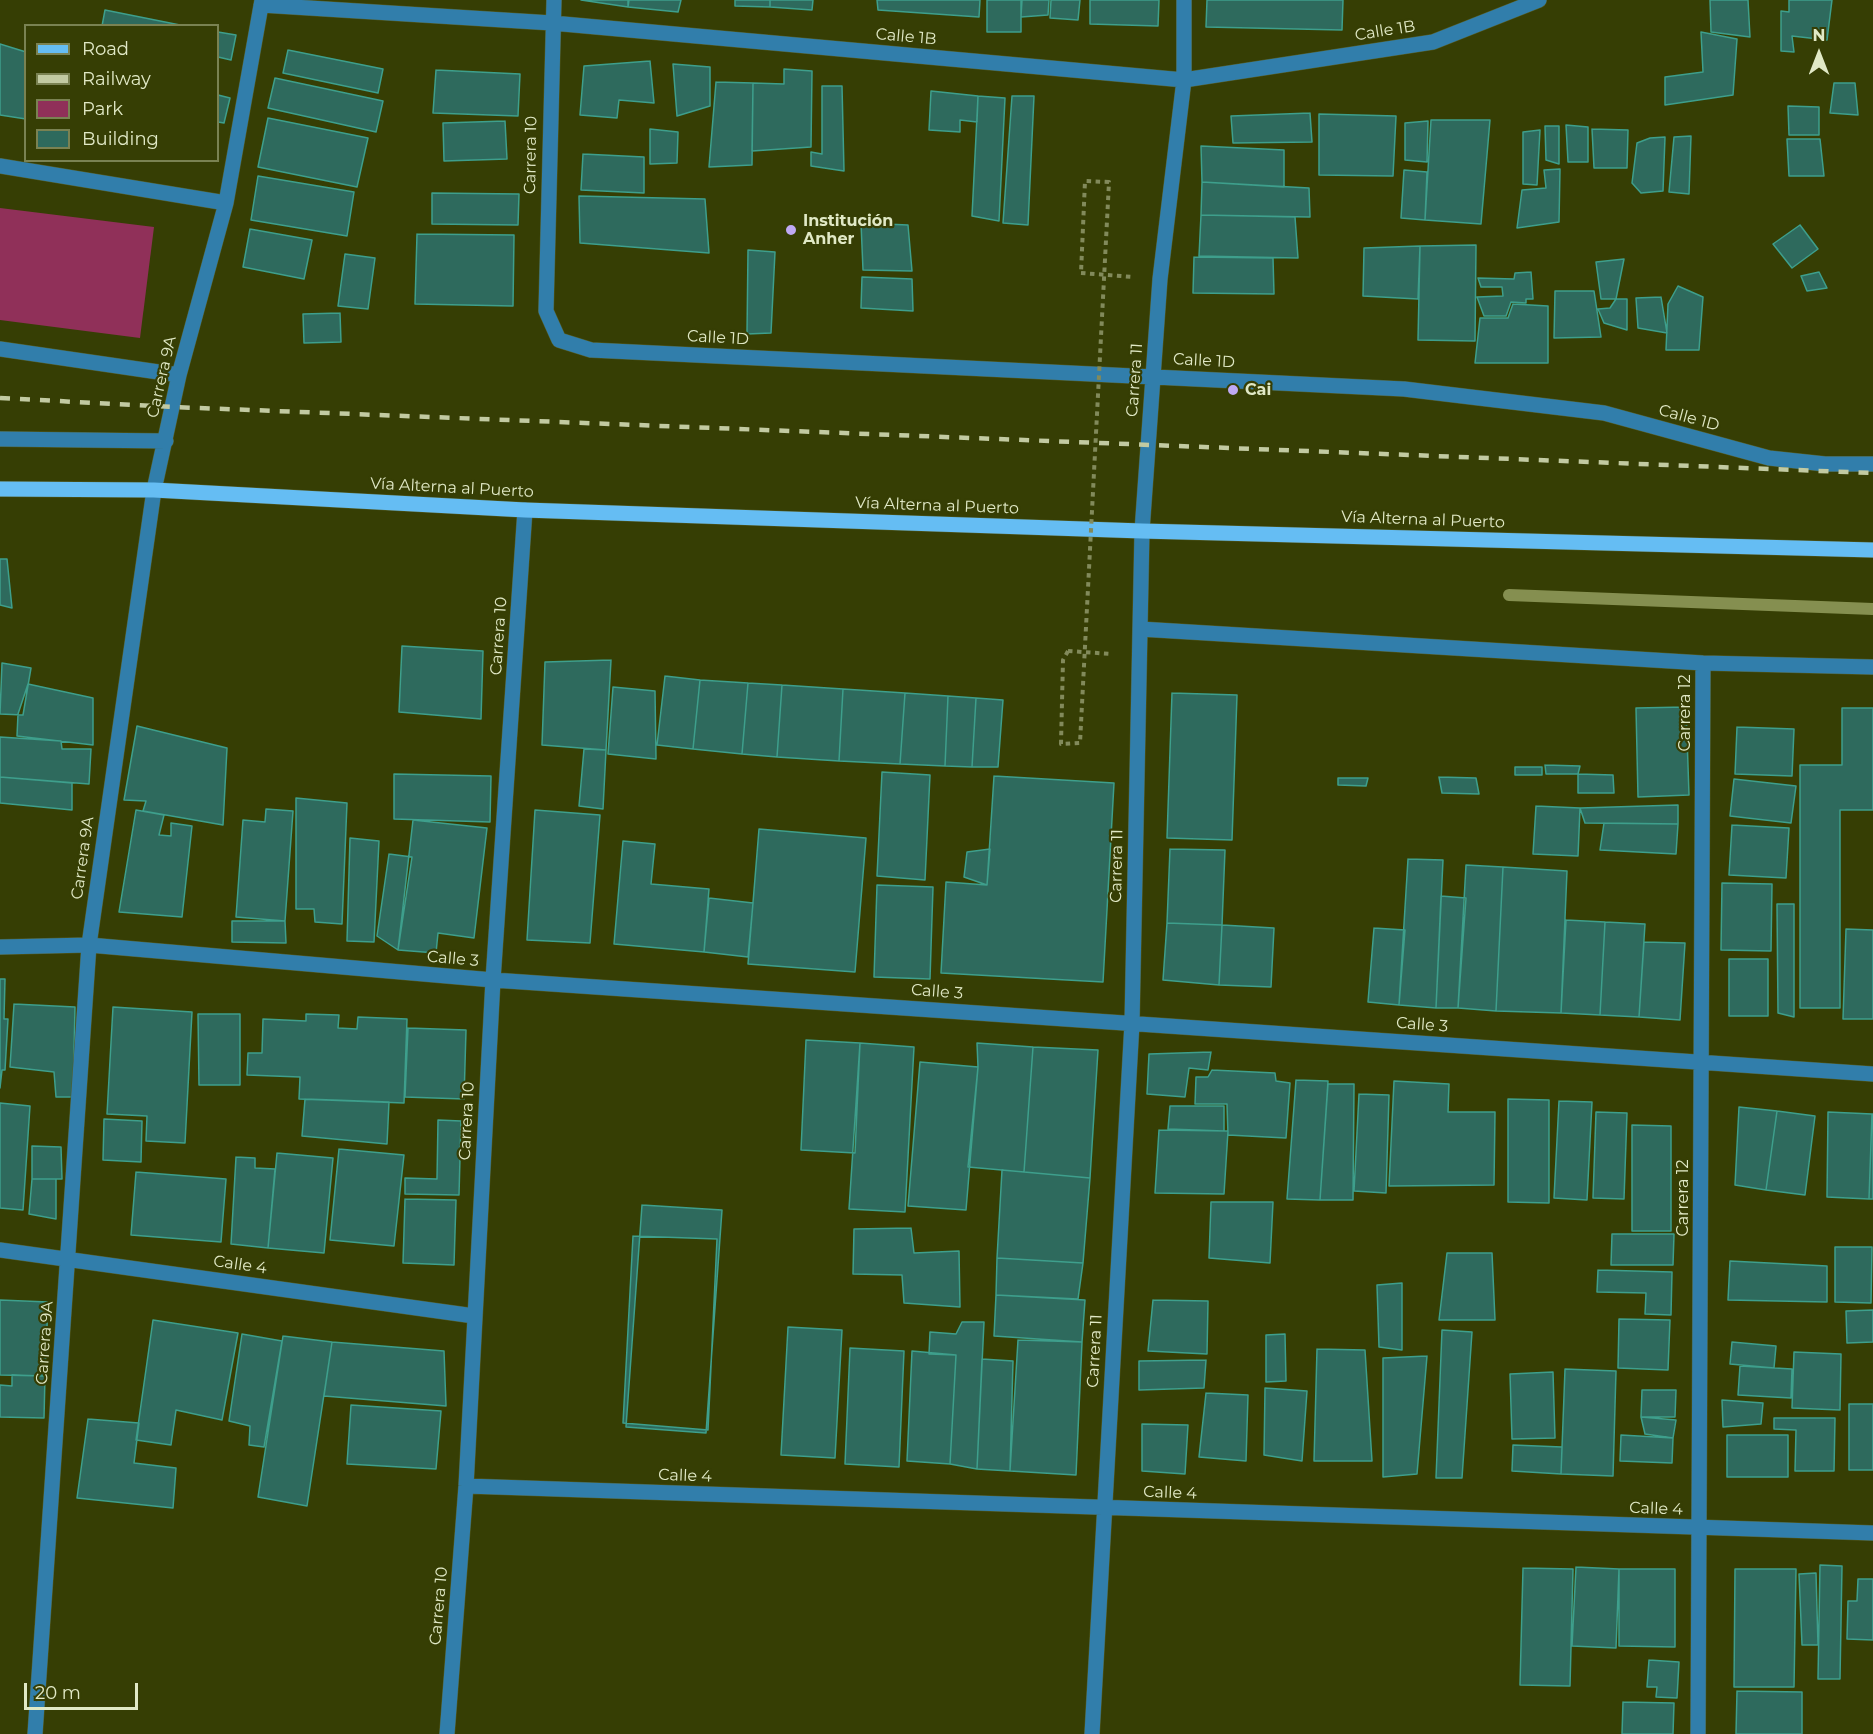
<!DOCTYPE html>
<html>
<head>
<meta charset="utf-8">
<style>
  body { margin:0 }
  #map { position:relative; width:1873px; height:1734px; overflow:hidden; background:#363e04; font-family:Montserrat,sans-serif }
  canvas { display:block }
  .legend { position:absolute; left:24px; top:24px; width:195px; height:138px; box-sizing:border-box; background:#363e04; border:2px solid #7a8252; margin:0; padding:8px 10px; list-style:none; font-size:18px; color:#e1e9c6 }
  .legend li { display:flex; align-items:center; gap:12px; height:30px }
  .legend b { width:30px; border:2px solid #7a8252 }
  .north { position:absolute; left:1789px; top:24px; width:60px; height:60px; -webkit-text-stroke:4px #363e04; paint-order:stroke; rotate:0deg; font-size:16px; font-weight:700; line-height:24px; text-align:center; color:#e1e9c6 }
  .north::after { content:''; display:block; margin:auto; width:21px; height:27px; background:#e1e9c6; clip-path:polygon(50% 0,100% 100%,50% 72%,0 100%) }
  .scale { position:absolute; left:24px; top:1683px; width:114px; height:27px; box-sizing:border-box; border:3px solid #e1e9c6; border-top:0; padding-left:8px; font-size:18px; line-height:21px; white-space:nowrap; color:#e1e9c6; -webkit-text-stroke:4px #363e04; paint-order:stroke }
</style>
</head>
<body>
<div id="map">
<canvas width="1873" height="1734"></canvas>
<ul class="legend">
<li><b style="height:8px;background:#65bdf3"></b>Road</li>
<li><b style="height:8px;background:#c2caa2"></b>Railway</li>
<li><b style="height:16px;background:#903059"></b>Park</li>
<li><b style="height:16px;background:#2e6a5d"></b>Building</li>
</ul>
<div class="north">N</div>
<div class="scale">20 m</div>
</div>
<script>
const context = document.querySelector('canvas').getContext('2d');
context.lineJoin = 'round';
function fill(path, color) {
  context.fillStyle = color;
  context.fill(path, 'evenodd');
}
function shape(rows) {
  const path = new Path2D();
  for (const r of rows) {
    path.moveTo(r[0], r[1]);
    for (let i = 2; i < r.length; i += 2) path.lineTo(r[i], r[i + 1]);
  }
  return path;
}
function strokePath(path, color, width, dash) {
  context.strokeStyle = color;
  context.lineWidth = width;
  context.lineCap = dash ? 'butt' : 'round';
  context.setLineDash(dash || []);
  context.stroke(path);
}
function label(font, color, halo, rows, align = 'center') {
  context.font = font + ' Montserrat,sans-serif';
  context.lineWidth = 4.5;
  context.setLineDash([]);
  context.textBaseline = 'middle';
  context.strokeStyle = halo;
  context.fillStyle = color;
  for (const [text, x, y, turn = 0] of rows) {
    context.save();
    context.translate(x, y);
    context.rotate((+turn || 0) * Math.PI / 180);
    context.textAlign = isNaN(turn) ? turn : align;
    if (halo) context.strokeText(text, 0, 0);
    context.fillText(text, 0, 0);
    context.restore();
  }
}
fill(shape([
  [0,208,154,227,140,338,0,320]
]), '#903059');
strokePath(shape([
  [1509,595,1873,609]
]), '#858f50', 12);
const building = shape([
  [628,0,628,7,581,0,628,0],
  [629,0,681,0,678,12,628,7,629,0],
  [735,0,770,0,770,7,735,6,735,0],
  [770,0,813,0,812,10,770,7,770,0],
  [877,0,980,0,979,17,878,10,877,0],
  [987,0,1021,0,1021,32,987,32,987,0],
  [1022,0,1049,0,1048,15,1021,17,1022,0],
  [1051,0,1080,0,1078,20,1050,18,1051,0],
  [1090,0,1159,0,1158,26,1090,24,1090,0],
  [1207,0,1343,0,1342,30,1206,27,1207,0],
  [1710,0,1748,0,1750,37,1711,32,1710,0],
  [1789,0,1832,0,1827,40,1792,36,1794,52,1781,51,1781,11,1789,12,1789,0],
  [105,10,185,26,102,26,105,10],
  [218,32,236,35,231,60,218,57,218,32],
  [1701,32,1737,39,1733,95,1665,105,1665,77,1703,72,1701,32],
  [0,44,26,52,26,119,0,115,0,44],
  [288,50,383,69,378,93,283,73,288,50],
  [650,61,654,103,619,100,617,118,580,115,584,66,650,61],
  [673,64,710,67,710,106,677,116,673,64],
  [784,69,812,71,811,147,752,151,753,83,784,84,784,69],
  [436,70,520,74,518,116,433,113,436,70],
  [275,78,383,101,376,132,268,108,275,78],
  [716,82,753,83,752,165,709,167,716,82],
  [1834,83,1855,83,1858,115,1830,113,1834,83],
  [822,86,842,86,844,171,811,166,811,152,822,154,822,86],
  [931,91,978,96,977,122,960,120,960,132,929,130,931,91],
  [218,95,230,98,224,123,218,122,218,95],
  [978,96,1005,98,999,221,972,216,978,96],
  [1012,96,1034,96,1028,225,1003,223,1012,96],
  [1788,106,1819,107,1819,135,1789,135,1788,106],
  [1310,113,1312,142,1233,143,1231,116,1310,113],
  [1319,114,1396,116,1393,176,1319,175,1319,114],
  [268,118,368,138,357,187,258,167,268,118],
  [1431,120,1490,120,1481,224,1425,220,1431,120],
  [505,121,507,159,444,161,443,123,505,121],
  [1428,121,1427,162,1405,160,1405,123,1428,121],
  [1566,125,1588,127,1588,162,1568,162,1566,125],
  [1545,126,1559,126,1559,164,1546,160,1545,126],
  [650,129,678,132,677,163,650,164,650,129],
  [1592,129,1628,130,1627,168,1594,168,1592,129],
  [1540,130,1537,185,1523,184,1523,132,1540,130],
  [1691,136,1689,194,1669,192,1674,137,1691,136],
  [1665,137,1663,191,1641,193,1632,183,1637,143,1650,138,1665,137],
  [1787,139,1820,139,1824,176,1789,176,1787,139],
  [1201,146,1284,150,1284,187,1202,182,1201,146],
  [583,154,644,157,644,193,581,190,583,154],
  [1560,169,1559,222,1517,228,1522,190,1546,188,1544,170,1560,169],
  [1404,170,1427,172,1425,220,1401,218,1404,170],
  [258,176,354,192,347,236,251,220,258,176],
  [1202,182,1309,188,1310,217,1201,215,1202,182],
  [432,193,519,194,518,225,432,224,432,193],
  [579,196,705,199,709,253,580,243,579,196],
  [1201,215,1295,217,1298,258,1199,256,1201,215],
  [861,223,908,225,912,271,863,270,861,223],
  [1800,225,1818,249,1792,268,1773,244,1800,225],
  [250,229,312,240,304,279,243,267,250,229],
  [417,234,514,235,513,306,415,304,417,234],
  [1476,245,1475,341,1418,340,1420,246,1476,245],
  [1420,246,1418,299,1363,296,1364,248,1420,246],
  [748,250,775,252,771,333,747,334,748,250],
  [345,254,375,258,368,309,338,306,345,254],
  [1194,257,1273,258,1274,294,1193,293,1194,257],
  [1624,259,1616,299,1601,299,1596,262,1624,259],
  [1531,272,1533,299,1526,299,1526,303,1511,302,1506,316,1484,316,1477,297,1503,296,1502,287,1481,287,1478,278,1514,279,1515,273,1531,272],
  [1819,272,1827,288,1807,291,1801,276,1819,272],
  [862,277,912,279,913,311,861,308,862,277],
  [1678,286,1703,297,1699,350,1666,350,1668,304,1678,286],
  [1555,291,1594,291,1601,337,1554,338,1555,291],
  [1661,297,1667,333,1638,328,1636,298,1661,297],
  [1616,299,1627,299,1627,330,1604,323,1598,309,1610,308,1616,299],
  [1513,304,1548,306,1548,363,1475,363,1480,318,1508,318,1513,304],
  [340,313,341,342,304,343,303,314,340,313],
  [0,559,7,559,12,608,0,605,0,559],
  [402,646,483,651,481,719,399,712,402,646],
  [611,660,606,750,542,745,545,662,611,660],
  [2,663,31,668,23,715,0,714,2,663],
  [665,676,700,680,693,749,657,745,665,676],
  [700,680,748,683,742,754,693,749,700,680],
  [748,683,782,685,777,757,742,754,748,683],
  [28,684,93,698,93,745,17,736,18,714,28,684],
  [782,685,843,689,839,761,777,757,782,685],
  [613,687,655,691,656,759,608,754,613,687],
  [843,689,905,693,900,764,839,761,843,689],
  [905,693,948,696,945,766,900,764,905,693],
  [1172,693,1237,695,1232,840,1167,838,1172,693],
  [948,696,976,698,972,767,945,766,948,696],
  [976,698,1003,700,998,767,972,767,976,698],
  [1686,707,1689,795,1638,797,1636,708,1686,707],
  [1842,708,1873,708,1873,810,1840,810,1840,1008,1800,1008,1800,765,1842,765,1842,708],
  [137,726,227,748,223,825,143,811,146,801,124,800,137,726],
  [1737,727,1794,729,1792,776,1735,774,1737,727],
  [0,737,61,741,62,749,91,749,89,784,0,777,0,737],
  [584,749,606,750,603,809,579,806,584,749],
  [1545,765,1580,766,1578,774,1546,774,1545,765],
  [1515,767,1542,767,1542,775,1515,775,1515,767],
  [882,772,930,775,925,880,877,876,882,772],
  [394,774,491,776,490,822,394,819,394,774],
  [1578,774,1613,775,1614,793,1578,793,1578,774],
  [994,776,1114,783,1103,982,941,973,946,882,987,885,994,776],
  [0,777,72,783,72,810,0,803,0,777],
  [1439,777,1476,778,1479,794,1442,793,1439,777],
  [1338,778,1368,778,1366,786,1338,785,1338,778],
  [1734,779,1796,786,1791,823,1730,816,1734,779],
  [296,798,347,803,342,924,315,922,314,909,296,909,296,798],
  [1678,805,1678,824,1585,823,1580,808,1678,805],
  [1536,806,1580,808,1578,856,1533,854,1536,806],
  [266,809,293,811,285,921,236,917,243,820,265,822,266,809],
  [136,810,164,815,159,835,171,836,171,823,192,826,182,917,119,912,136,810],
  [535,810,600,815,590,943,527,940,535,810],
  [413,820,487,828,474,938,438,933,436,953,398,950,413,820],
  [1604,823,1678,824,1676,854,1600,850,1604,823],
  [1732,825,1789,828,1786,878,1729,875,1732,825],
  [759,829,866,838,855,972,748,964,759,829],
  [350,838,379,841,374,942,347,941,350,838],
  [623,841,655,844,651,884,709,889,704,952,614,944,623,841],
  [990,849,987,885,964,877,967,852,990,849],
  [1170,849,1225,850,1222,925,1167,923,1170,849],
  [389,854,412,857,398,950,377,936,389,854],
  [1408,859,1443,860,1436,1008,1399,1005,1408,859],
  [1466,865,1503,867,1496,1011,1458,1008,1466,865],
  [1503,867,1567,871,1561,1013,1496,1011,1503,867],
  [1722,883,1772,884,1771,951,1721,950,1722,883],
  [877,885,933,887,930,979,874,977,877,885],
  [1441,896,1466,898,1458,1008,1436,1008,1441,896],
  [709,898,753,903,748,957,704,952,709,898],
  [1777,904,1794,904,1794,1017,1778,1013,1777,904],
  [1566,920,1605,922,1600,1015,1561,1013,1566,920],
  [232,921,285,921,286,943,232,942,232,921],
  [1605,922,1645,924,1639,1017,1600,1015,1605,922],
  [1167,923,1222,925,1219,985,1163,980,1167,923],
  [1222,925,1274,928,1271,987,1219,985,1222,925],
  [1374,928,1405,930,1399,1005,1368,1002,1374,928],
  [1846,929,1873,930,1873,1019,1843,1019,1846,929],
  [1644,942,1685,943,1680,1020,1639,1017,1644,942],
  [1729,959,1768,959,1768,1016,1729,1016,1729,959],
  [0,979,5,979,4,1019,8,1019,5,1070,2,1070,0,1088,0,979],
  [14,1004,75,1007,73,1097,56,1097,54,1072,10,1067,14,1004],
  [113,1007,192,1012,185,1143,146,1141,147,1116,107,1114,113,1007],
  [198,1014,240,1014,240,1085,199,1085,198,1014],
  [306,1014,339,1015,338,1028,357,1029,358,1017,407,1019,404,1103,299,1099,300,1077,247,1075,248,1053,262,1053,263,1019,306,1021,306,1014],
  [408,1028,466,1030,464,1099,405,1097,408,1028],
  [806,1040,860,1043,855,1153,801,1150,806,1040],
  [860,1043,914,1047,905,1212,849,1209,860,1043],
  [977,1043,1033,1047,1024,1172,968,1167,978,1067,977,1043],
  [1033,1047,1098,1050,1090,1178,1024,1172,1033,1047],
  [1211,1052,1208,1070,1189,1068,1185,1097,1147,1094,1149,1054,1211,1052],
  [920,1062,978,1067,966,1210,908,1206,920,1062],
  [1212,1070,1275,1073,1276,1081,1290,1083,1286,1138,1228,1135,1227,1104,1195,1104,1196,1077,1208,1077,1212,1070],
  [1296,1080,1328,1081,1320,1200,1287,1199,1296,1080],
  [1394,1081,1449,1084,1448,1112,1495,1112,1494,1185,1389,1186,1394,1081],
  [1328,1084,1354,1084,1353,1200,1320,1200,1328,1084],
  [1359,1094,1389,1095,1386,1193,1354,1191,1359,1094],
  [305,1099,389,1102,387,1144,302,1136,305,1099],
  [1508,1099,1549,1100,1549,1203,1508,1202,1508,1099],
  [1559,1101,1592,1102,1587,1200,1554,1198,1559,1101],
  [0,1103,30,1106,23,1210,0,1208,0,1103],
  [1170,1106,1224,1106,1224,1131,1168,1129,1170,1106],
  [1739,1107,1777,1111,1766,1190,1735,1185,1739,1107],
  [1777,1111,1815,1116,1805,1195,1766,1190,1777,1111],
  [1596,1112,1627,1113,1624,1199,1593,1198,1596,1112],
  [1828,1112,1872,1114,1869,1199,1827,1197,1828,1112],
  [1872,1114,1873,1114,1873,1199,1869,1199,1872,1114],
  [104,1119,142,1121,141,1162,103,1160,104,1119],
  [438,1120,461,1121,459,1195,405,1194,405,1178,437,1179,438,1120],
  [1632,1125,1671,1126,1671,1231,1632,1231,1632,1125],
  [1159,1130,1228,1131,1224,1194,1155,1193,1159,1130],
  [32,1146,61,1147,62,1179,32,1179,32,1146],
  [339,1149,404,1155,394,1246,330,1240,339,1149],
  [277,1153,333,1158,324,1253,268,1248,277,1153],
  [236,1157,255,1158,255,1168,275,1169,268,1248,231,1244,236,1157],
  [1002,1170,1090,1178,1083,1263,997,1258,1002,1170],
  [136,1172,226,1179,221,1242,131,1235,136,1172],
  [32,1179,56,1179,56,1219,29,1214,32,1179],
  [405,1199,456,1200,454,1265,403,1263,405,1199],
  [1211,1202,1273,1202,1270,1263,1209,1258,1211,1202],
  [642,1205,722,1210,706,1433,626,1427,642,1205],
  [911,1228,914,1253,959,1251,960,1307,904,1303,902,1275,853,1274,854,1229,911,1228],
  [1612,1234,1674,1234,1673,1265,1611,1265,1612,1234],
  [633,1236,717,1239,708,1430,623,1423,633,1236],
  [1835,1247,1872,1247,1871,1303,1835,1302,1835,1247],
  [1447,1253,1492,1253,1495,1320,1439,1320,1447,1253],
  [997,1258,1083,1263,1078,1299,996,1295,997,1258],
  [1730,1261,1827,1266,1827,1302,1728,1300,1730,1261],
  [1598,1270,1672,1272,1671,1315,1645,1314,1646,1293,1597,1292,1598,1270],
  [1402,1283,1402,1350,1379,1347,1377,1285,1402,1283],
  [996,1295,1085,1300,1082,1342,994,1336,996,1295],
  [0,1300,48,1302,45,1376,0,1375,0,1300],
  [1153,1300,1208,1301,1207,1354,1148,1351,1153,1300],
  [1873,1310,1873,1342,1847,1343,1846,1311,1873,1310],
  [1619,1319,1670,1320,1668,1370,1618,1368,1619,1319],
  [153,1320,238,1333,222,1420,176,1410,171,1445,136,1440,153,1320],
  [962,1322,984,1322,977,1469,950,1464,956,1355,929,1354,930,1332,956,1334,962,1322],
  [788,1327,842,1330,835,1458,781,1455,788,1327],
  [1442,1330,1472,1332,1462,1478,1436,1478,1442,1330],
  [242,1334,282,1341,264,1447,249,1445,250,1426,229,1421,242,1334],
  [1285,1334,1286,1381,1266,1382,1266,1335,1285,1334],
  [283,1336,332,1342,307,1506,258,1497,283,1336],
  [1018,1340,1082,1342,1076,1475,1010,1471,1018,1340],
  [332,1342,444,1351,446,1406,324,1396,332,1342],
  [1732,1342,1776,1346,1774,1368,1730,1364,1732,1342],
  [850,1348,904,1351,899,1467,845,1464,850,1348],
  [1317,1349,1365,1350,1372,1461,1314,1461,1317,1349],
  [912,1351,956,1355,950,1464,907,1461,912,1351],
  [1794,1352,1841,1354,1840,1410,1792,1408,1794,1352],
  [1427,1356,1417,1474,1383,1477,1383,1358,1427,1356],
  [982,1359,1013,1361,1010,1471,977,1469,982,1359],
  [1206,1360,1204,1388,1139,1390,1139,1361,1206,1360],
  [1740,1366,1792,1369,1791,1398,1738,1395,1740,1366],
  [1565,1369,1616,1371,1613,1476,1561,1474,1565,1369],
  [1553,1372,1555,1438,1512,1439,1510,1374,1553,1372],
  [12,1375,45,1376,44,1418,0,1417,0,1385,12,1386,12,1375],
  [1265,1388,1307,1391,1302,1461,1264,1455,1265,1388],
  [1642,1390,1676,1390,1675,1417,1641,1417,1642,1390],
  [1206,1393,1248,1395,1246,1461,1199,1457,1206,1393],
  [1722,1400,1763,1403,1761,1424,1723,1427,1722,1400],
  [1849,1404,1873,1404,1873,1470,1849,1470,1849,1404],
  [351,1405,441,1411,436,1469,347,1464,351,1405],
  [1641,1417,1676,1420,1673,1438,1645,1434,1641,1417],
  [1774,1418,1835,1418,1834,1471,1795,1471,1796,1430,1774,1429,1774,1418],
  [88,1419,139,1423,134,1463,176,1468,173,1508,77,1498,88,1419],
  [1142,1424,1188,1425,1185,1474,1142,1471,1142,1424],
  [1621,1435,1673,1438,1672,1463,1620,1461,1621,1435],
  [1727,1435,1788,1435,1788,1477,1727,1477,1727,1435],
  [1513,1445,1562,1447,1561,1474,1512,1471,1513,1445],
  [1820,1565,1842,1566,1840,1679,1818,1679,1820,1565],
  [1576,1567,1619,1569,1616,1648,1572,1646,1576,1567],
  [1523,1568,1573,1569,1570,1686,1520,1685,1523,1568],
  [1619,1569,1675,1569,1675,1647,1619,1646,1619,1569],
  [1735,1569,1796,1569,1794,1687,1734,1687,1735,1569],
  [1816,1573,1818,1645,1802,1645,1799,1574,1816,1573],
  [1858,1579,1873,1579,1873,1640,1847,1639,1848,1601,1857,1601,1858,1579],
  [1649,1660,1679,1662,1677,1698,1656,1697,1657,1687,1647,1687,1649,1660],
  [1737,1691,1802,1692,1802,1734,1736,1734,1737,1691],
  [1623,1702,1674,1703,1673,1734,1622,1734,1623,1702]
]);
fill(building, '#2e6a5d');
strokePath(building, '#3e9f8c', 1.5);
const minor = shape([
  [554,0,546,311,559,340,591,350,1404,389,1604,413,1769,458,1825,464,1873,464],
  [261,5,552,23,1184,80,1433,42,1539,0],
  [0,166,226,203],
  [0,349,179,375],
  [0,439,166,441],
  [1140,629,1703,663,1873,667],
  [0,947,89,945,493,980,1873,1074],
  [0,1250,474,1316],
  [466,1486,1873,1533],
  [35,1734,89,945,154,490,179,375,226,203,262,0],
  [447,1734,466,1486,493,980,525,510],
  [1092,1734,1132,1023,1142,531,1160,279,1184,80,1184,0],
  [1698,1734,1703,663]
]);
const major = shape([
  [0,489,154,490,525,510,1142,531,1873,550]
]);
strokePath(minor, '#555d27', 16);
strokePath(major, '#555d27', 16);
strokePath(shape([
  [1081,273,1134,277],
  [1068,651,1112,654]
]), '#828a5b', 4, [4.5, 4.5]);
strokePath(minor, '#317eab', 15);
strokePath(major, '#65bdf3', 15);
strokePath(shape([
  [0,398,173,407,1873,473]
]), '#c2caa2', 4.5, [10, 10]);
strokePath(shape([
  [1068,651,1063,660,1061,744,1080,743,1109,182,1085,181,1081,273]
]), '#828a5b', 4, [4.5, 4.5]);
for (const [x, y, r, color] of [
  [791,230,6,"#bfa9f4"],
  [1233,390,6,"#bfa9f4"]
]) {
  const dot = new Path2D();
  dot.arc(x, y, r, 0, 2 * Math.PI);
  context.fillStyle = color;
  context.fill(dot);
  strokePath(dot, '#363e04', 2);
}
label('16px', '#e1e9c6', '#363e04', [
  ["Calle 1B",1385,31,-9],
  ["Calle 1B",906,37,5],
  ["Carrera 10",531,155,-89],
  ["Calle 1D",718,338,3],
  ["Calle 1D",1204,361,3],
  ["Carrera 9A",162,377,-77],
  ["Carrera 11",1135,380,-86],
  ["Calle 1D",1689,418,15],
  ["Vía Alterna al Puerto",452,488,3],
  ["Vía Alterna al Puerto",937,506,2],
  ["Vía Alterna al Puerto",1423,520,2],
  ["Carrera 10",499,636,-86],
  ["Carrera 12",1685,713,-90],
  ["Carrera 9A",83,858,-82],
  ["Carrera 11",1117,866,-89],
  ["Calle 3",453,959,5],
  ["Calle 3",937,992,4],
  ["Calle 3",1422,1025,4],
  ["Carrera 10",467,1121,-87],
  ["Carrera 12",1683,1198,-90],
  ["Calle 4",240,1265,8],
  ["Carrera 9A",45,1343,-86],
  ["Carrera 11",1095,1351,-87],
  ["Calle 4",685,1476,2],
  ["Calle 4",1170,1493,2],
  ["Calle 4",1656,1509,2],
  ["Carrera 10",439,1606,-85]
]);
label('bold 16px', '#e1e9c6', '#363e04', [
  ["Institución",803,221],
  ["Anher",803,239],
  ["Cai",1245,390]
], 'left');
</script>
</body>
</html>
